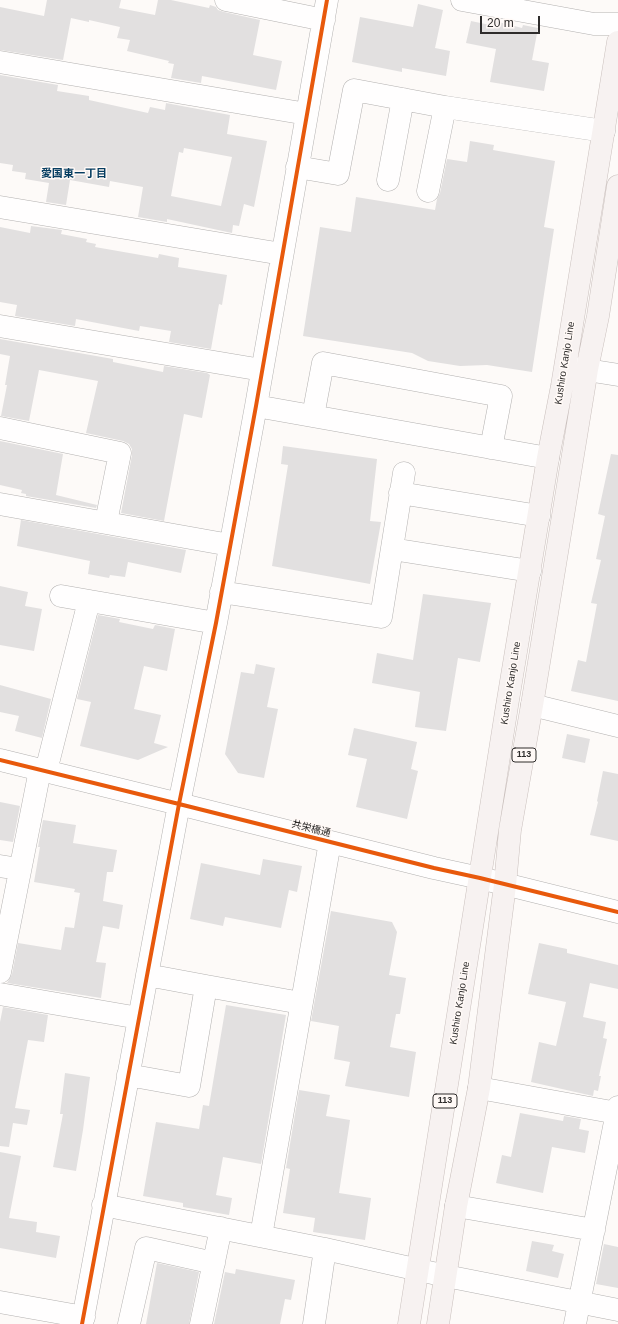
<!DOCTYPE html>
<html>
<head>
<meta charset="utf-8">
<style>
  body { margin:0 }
  #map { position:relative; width:618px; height:1324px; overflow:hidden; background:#fdfaf8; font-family:Helvetica,sans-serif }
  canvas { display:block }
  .scale { position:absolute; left:480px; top:16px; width:60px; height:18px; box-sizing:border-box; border:2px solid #2e2c2b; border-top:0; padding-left:5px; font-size:12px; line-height:14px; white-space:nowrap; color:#2e2c2b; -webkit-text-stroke:3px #fff9f6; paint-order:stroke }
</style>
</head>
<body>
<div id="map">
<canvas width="618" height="1324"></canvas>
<div class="scale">20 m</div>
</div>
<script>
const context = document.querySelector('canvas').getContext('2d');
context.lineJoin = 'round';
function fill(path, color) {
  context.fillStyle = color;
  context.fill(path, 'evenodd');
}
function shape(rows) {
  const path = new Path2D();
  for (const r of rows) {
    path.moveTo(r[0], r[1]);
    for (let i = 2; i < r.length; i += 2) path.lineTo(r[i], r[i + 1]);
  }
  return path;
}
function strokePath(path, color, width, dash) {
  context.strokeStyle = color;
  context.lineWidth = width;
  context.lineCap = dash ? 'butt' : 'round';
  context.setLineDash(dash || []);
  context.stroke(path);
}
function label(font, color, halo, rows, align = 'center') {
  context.font = font + ' Helvetica,"Noto Sans JP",sans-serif';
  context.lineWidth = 3;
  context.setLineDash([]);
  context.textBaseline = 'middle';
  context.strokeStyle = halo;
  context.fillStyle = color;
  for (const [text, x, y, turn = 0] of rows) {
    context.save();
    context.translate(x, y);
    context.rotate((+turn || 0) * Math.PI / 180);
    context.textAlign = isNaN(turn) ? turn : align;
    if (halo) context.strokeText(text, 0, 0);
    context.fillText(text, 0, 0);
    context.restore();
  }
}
fill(shape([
  [47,0,121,0,119,8,155,15,158,0,171,0,209,8,210,5,216,7,218,10,224,12,260,20,253,55,282,61,276,90,202,76,201,83,171,78,174,64,168,63,169,61,127,51,130,40,117,38,120,27,89,20,89,22,71,18,63,60,0,50,0,7,44,16],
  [418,4,443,10,435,48,450,51,446,76,402,68,402,72,352,62,360,17,413,27],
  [491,20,522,28,523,25,538,28,532,60,549,63,544,91,490,82,496,49,466,43,471,21,490,25],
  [0,75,58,85,57,91,89,96,89,100,148,113,150,107,165,110,166,103,230,115,227,134,267,141,254,207,244,204,239,226,233,225,232,233,167,219,167,222,138,217,143,187,110,181,109,187,70,180,66,205,46,202,49,183,25,179,26,173,12,171,13,165,0,163],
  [184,148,232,157,221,206,171,196,179,152,183,153],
  [470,141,494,145,493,150,555,161,544,227,554,229,532,372,487,365,460,366,428,361,412,353,303,336,320,227,351,232,356,197,435,210,437,199,440,193,447,159,467,162],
  [31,226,62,230,61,234,87,239,86,242,96,244,95,247,158,258,159,254,179,258,178,267,227,275,222,305,219,304,211,349,169,342,171,331,140,326,139,331,76,319,75,326,15,316,17,305,0,302,0,227,30,233],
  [0,339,113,359,113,362,163,372,164,366,207,373,210,375,202,418,184,414,164,521,121,513,132,455,132,449,129,444,123,441,86,433,98,381,39,370,29,421,1,416,7,385,5,385,10,356,0,354],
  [0,441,63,454,56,495,97,505,96,508,26,496,26,494,21,493,22,490,0,485],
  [283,446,377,459,370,521,381,522,370,584,272,566,288,465,281,464],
  [611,454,618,455,618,701,571,691,578,660,586,662,597,604,591,603,601,560,596,559,605,516,598,514],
  [21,520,186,550,181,573,128,562,125,577,110,575,109,578,88,574,90,561,17,546],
  [0,586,28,592,25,606,42,609,34,651,0,645],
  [423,594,491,603,480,662,458,658,446,731,415,727,420,692,372,683,377,653,413,660],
  [98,615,120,619,119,622,153,629,155,625,175,629,167,671,144,666,134,709,161,715,154,743,168,747,138,760,80,746,91,702,77,699],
  [256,664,275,668,267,707,278,709,264,778,238,773,225,754,241,672,254,674],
  [0,685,51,699,42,738,15,731,19,716,0,712],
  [354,728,417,742,411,769,418,771,407,819,356,807,367,759,348,755],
  [567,734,590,739,585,763,562,758],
  [603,771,618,774,618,841,590,835,598,802,597,801],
  [0,802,20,806,13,842,0,840],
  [43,820,76,825,73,843,117,850,113,872,107,872,103,901,123,905,119,929,103,926,96,962,106,963,101,998,7,983,12,974,18,943,61,950,65,927,74,928,80,893,74,892,75,889,34,882,40,847,38,847],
  [263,859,302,866,297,892,289,890,281,928,225,917,223,926,190,919,201,863,260,875],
  [331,911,392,922,397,932,389,975,406,978,400,1014,396,1014,390,1047,416,1052,409,1097,345,1086,350,1062,334,1059,339,1026,311,1021],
  [539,943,567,949,567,953,618,965,618,989,590,983,583,1017,606,1022,603,1038,607,1039,599,1076,601,1076,598,1091,594,1090,593,1096,531,1082,539,1042,556,1046,566,1002,528,994],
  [226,1005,286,1015,261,1164,223,1157,216,1195,232,1198,229,1215,183,1207,183,1203,143,1196,156,1122,199,1129,203,1105,209,1106],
  [3,1007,48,1015,44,1042,28,1040,15,1108,30,1110,27,1125,13,1123,9,1147,0,1146,0,1022],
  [65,1073,90,1077,83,1130,76,1171,53,1167,63,1114,60,1114],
  [299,1090,330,1095,326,1116,350,1120,339,1193,371,1198,365,1240,313,1232,315,1218,283,1213,290,1169,286,1168],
  [520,1113,563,1121,564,1116,581,1119,579,1129,589,1131,585,1153,552,1147,543,1193,496,1183,502,1155,511,1157],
  [0,1152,21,1156,9,1218,37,1222,36,1232,60,1236,56,1258,0,1248],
  [532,1241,554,1245,552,1251,564,1254,558,1278,526,1271],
  [604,1244,618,1247,618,1288,596,1284],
  [157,1263,199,1272,189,1324,146,1324],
  [236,1269,295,1280,291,1300,285,1299,280,1324,214,1324,225,1272,235,1274]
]), '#e2e0e0');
const minor = shape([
  [226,0,324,20],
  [462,0,594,24,618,24],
  [0,62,307,114],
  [297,167,338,174,354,90,445,107,604,131],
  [388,180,403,99],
  [428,191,445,107],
  [0,207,282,254],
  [0,326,262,370],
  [568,367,618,375],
  [256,406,548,458],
  [313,416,323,363,501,396,491,448],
  [0,428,120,453,106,522],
  [400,493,539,516],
  [0,504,230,545],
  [392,549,530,571],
  [221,592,381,617,404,473],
  [61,596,216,623],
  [532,705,618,726],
  [0,760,179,804,434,868,480,878,618,912],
  [46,771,89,601],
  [0,866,19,869],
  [0,972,40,770],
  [147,975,206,986],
  [0,994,139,1018],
  [128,1075,189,1086,206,986,301,1003],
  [479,1088,617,1113],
  [103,1205,325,1249,446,1276,618,1310],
  [456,1206,594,1230],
  [261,1236,330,842],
  [0,1302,84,1317],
  [82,1324,179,804,216,623,256,406,327,0],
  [129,1324,146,1248,214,1263],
  [201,1324,221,1228],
  [314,1324,325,1249],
  [575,1324,618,1107]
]);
const major = shape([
  [409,1324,507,706,548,458,562,386,618,42],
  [438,1324,456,1206,479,1088,505,885,510,830,532,705,587,369,598,316,618,186]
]);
strokePath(minor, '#b3b1b0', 23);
strokePath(major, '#c9bfbc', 23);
strokePath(minor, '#fffefe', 22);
strokePath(major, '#f7f2f1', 22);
strokePath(shape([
  [0,760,179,804,434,868,480,878,618,912],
  [82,1324,179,804,216,623,256,406,327,0]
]), '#e8590c', 4);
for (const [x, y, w] of [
  [524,755,24],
  [445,1101,24]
]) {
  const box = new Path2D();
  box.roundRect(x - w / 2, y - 7, w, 14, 3);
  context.fillStyle = '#fff9f6';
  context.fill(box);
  strokePath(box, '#2e2c2b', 1);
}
label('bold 9px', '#2e2c2b', null, [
  ["113",524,755],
  ["113",445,1101]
]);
label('10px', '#2e2c2b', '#fff9f6', [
  ["Kushiro Kanjo Line",565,363,-81],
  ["Kushiro Kanjo Line",511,683,-81],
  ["共栄橋通",311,829,14],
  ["Kushiro Kanjo Line",460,1003,-81]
]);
label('bold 11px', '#063d60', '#fff9f6', [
  ["愛国東一丁目",74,174]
]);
</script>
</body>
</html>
